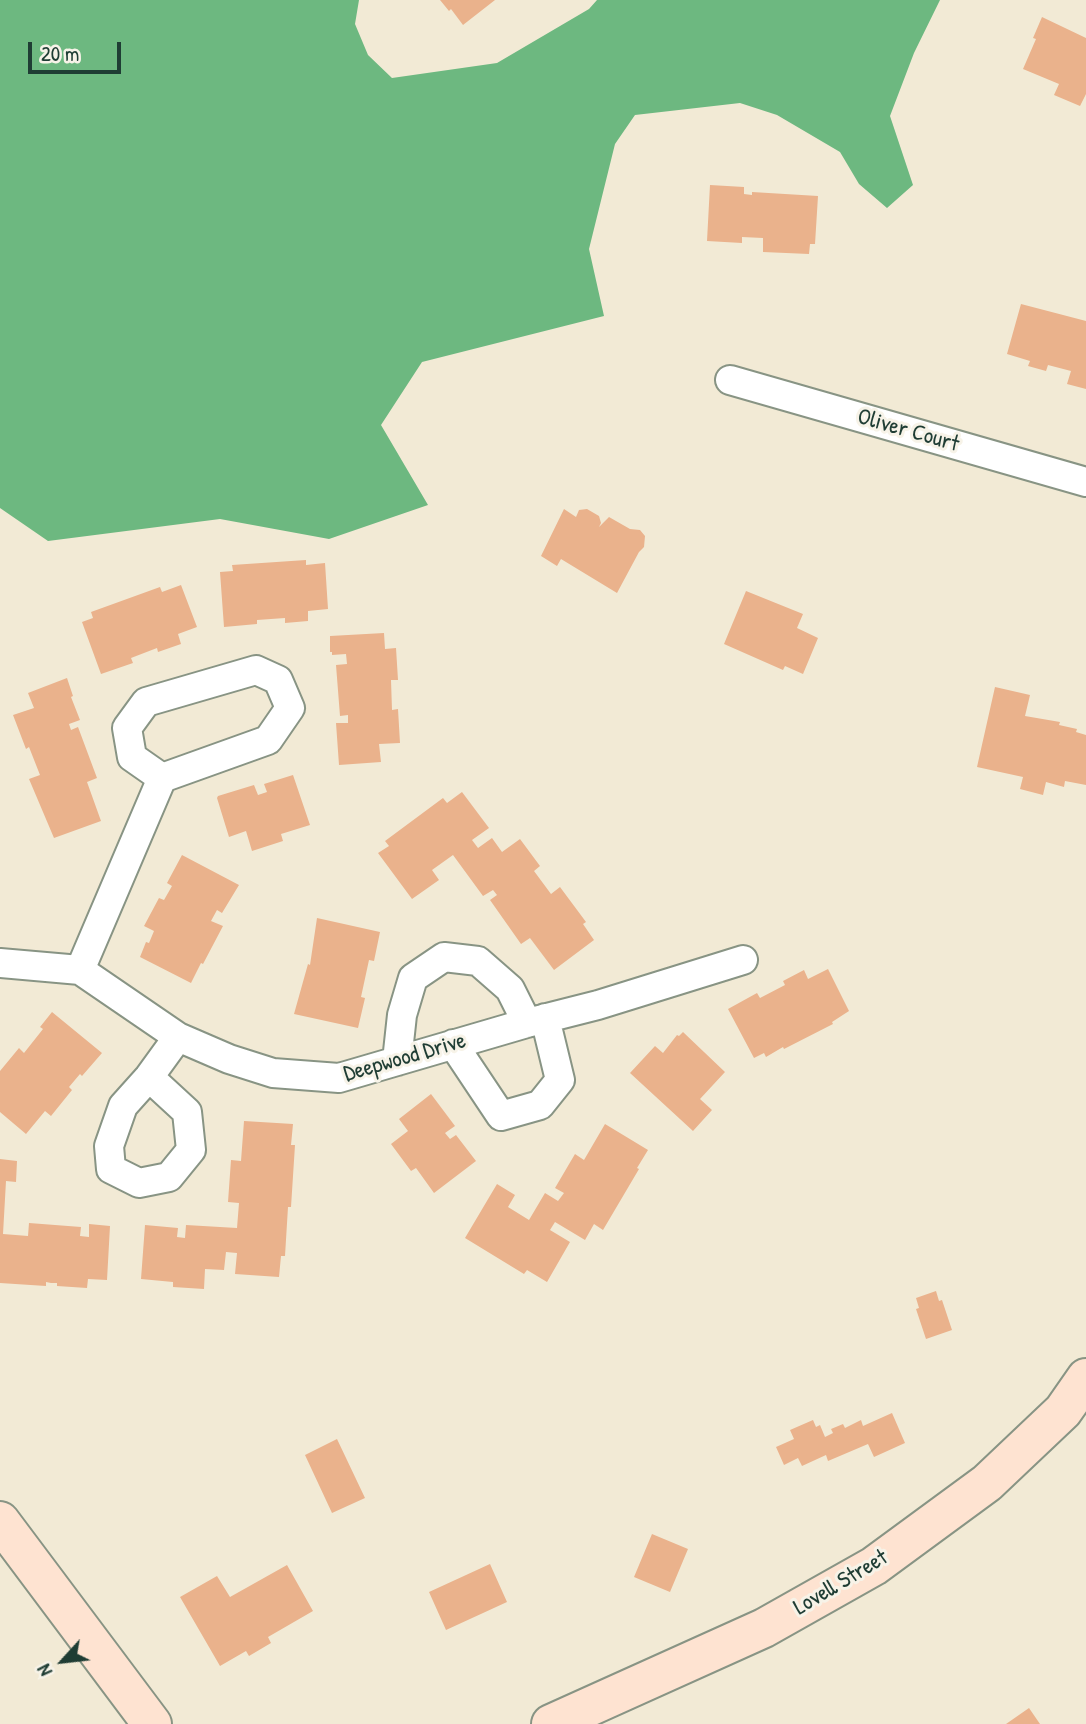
<!DOCTYPE html>
<html>
<head>
<meta charset="utf-8">
<style>
  body { margin:0 }
  #map { position:relative; width:1086px; height:1724px; overflow:hidden; background:#f2ead5; font-family:"Patrick Hand",sans-serif }
  canvas { display:block }
  .north { position:absolute; left:28px; top:1626px; width:70px; height:70px; -webkit-text-stroke:5px #f7f3e8; paint-order:stroke; rotate:243deg; font-size:19px; font-weight:700; line-height:28px; text-align:center; color:#1f3d34 }
  .north::after { content:''; display:block; margin:auto; width:24px; height:32px; background:#1f3d34; clip-path:polygon(50% 0,100% 100%,50% 72%,0 100%) }
  .scale { position:absolute; left:28px; top:42px; width:93px; height:32px; box-sizing:border-box; border:4px solid #1f3d34; border-top:0; padding-left:9px; font-size:21px; line-height:24px; white-space:nowrap; color:#1f3d34; -webkit-text-stroke:5px #f7f3e8; paint-order:stroke }
</style>
</head>
<body>
<div id="map">
<canvas width="1086" height="1724"></canvas>
<div class="north">N</div>
<div class="scale">20 m</div>
</div>
<script>
const context = document.querySelector('canvas').getContext('2d');
context.lineJoin = 'round';
function fill(path, color) {
  context.fillStyle = color;
  context.fill(path, 'evenodd');
}
function shape(rows) {
  const path = new Path2D();
  for (const r of rows) {
    path.moveTo(r[0], r[1]);
    for (let i = 2; i < r.length; i += 2) path.lineTo(r[i], r[i + 1]);
  }
  return path;
}
function strokePath(path, color, width, dash) {
  context.strokeStyle = color;
  context.lineWidth = width;
  context.lineCap = dash ? 'butt' : 'round';
  context.setLineDash(dash || []);
  context.stroke(path);
}
function label(font, color, halo, rows, align = 'center') {
  context.font = font + ' "Patrick Hand",sans-serif';
  context.lineWidth = 6;
  context.setLineDash([]);
  context.textBaseline = 'middle';
  context.strokeStyle = halo;
  context.fillStyle = color;
  for (const [text, x, y, turn = 0] of rows) {
    context.save();
    context.translate(x, y);
    context.rotate((+turn || 0) * Math.PI / 180);
    context.textAlign = isNaN(turn) ? turn : align;
    if (halo) context.strokeText(text, 0, 0);
    context.fillText(text, 0, 0);
    context.restore();
  }
}
fill(shape([
  [0,0,359,0,355,24,368,55,392,78,497,63,589,9,597,0,940,0,914,53,890,116,913,185,887,208,859,184,840,152,777,115,740,103,635,115,615,144,589,249,604,316,422,362,381,425,428,505,329,539,220,519,48,541,0,508]
]), '#6db880');
fill(shape([
  [440,0,495,0,463,25,451,9,449,11],
  [1042,17,1086,38,1086,94,1080,106,1054,95,1059,84,1023,69,1036,39,1033,38],
  [710,185,744,187,744,194,752,195,752,192,818,196,815,244,810,244,809,254,763,252,763,238,742,237,742,243,707,241],
  [1021,304,1086,321,1086,389,1067,384,1071,371,1048,365,1046,371,1028,366,1030,361,1007,354],
  [564,509,576,517,579,510,587,509,599,516,601,523,599,527,609,517,630,529,640,530,645,536,644,547,639,552,617,593,561,559,557,566,541,556],
  [306,560,306,565,325,563,328,609,308,611,308,621,285,623,285,618,257,620,257,624,224,627,220,572,233,571,232,565],
  [181,585,197,627,178,634,181,644,158,652,157,648,131,658,133,663,101,674,82,622,93,618,91,612,160,587,162,592],
  [746,591,803,614,797,628,818,638,803,674,785,666,783,670,724,644],
  [384,633,385,649,396,648,398,680,391,680,392,710,398,709,400,743,379,744,381,762,339,765,336,723,348,723,348,715,340,716,336,665,347,664,346,654,332,655,332,652,330,652,330,636],
  [67,678,73,696,71,697,80,720,69,724,71,730,78,727,97,778,87,782,101,821,54,838,29,779,40,775,29,747,26,749,13,715,34,708,28,693],
  [995,687,1030,695,1025,716,1060,722,1059,725,1077,729,1076,732,1086,735,1086,785,1065,781,1064,787,1046,782,1043,795,1020,789,1023,777,977,767],
  [293,775,310,825,281,834,283,841,252,851,246,831,229,837,217,798,218,796,254,785,258,795,267,792,264,784],
  [462,792,489,828,472,840,478,848,492,838,502,852,520,839,540,866,534,871,551,894,560,887,586,922,583,924,594,940,554,970,530,938,521,944,490,900,497,895,493,890,483,896,453,855,432,870,439,880,412,899,378,853,389,846,385,841,443,798,447,803],
  [182,855,239,885,222,913,217,910,211,921,223,926,203,964,201,963,191,983,140,957,146,942,149,943,154,931,144,926,159,898,164,900,172,886,167,883],
  [317,918,380,932,374,961,369,960,361,997,365,998,358,1028,294,1014,308,964,310,965],
  [828,969,849,1011,832,1022,833,1024,784,1049,783,1047,766,1057,764,1053,754,1058,728,1009,757,993,760,998,785,985,783,981,804,970,808,979],
  [52,1012,102,1053,82,1076,80,1074,69,1087,72,1090,51,1116,45,1111,26,1134,0,1112,0,1071,19,1048,24,1053,43,1029,40,1027],
  [683,1032,725,1072,700,1099,712,1110,693,1131,630,1073,655,1046,663,1053,677,1035,679,1036],
  [431,1094,455,1126,445,1133,450,1139,456,1135,476,1161,434,1193,416,1168,411,1171,391,1144,408,1131,399,1119],
  [244,1121,293,1124,291,1145,295,1145,291,1207,288,1207,285,1256,281,1256,279,1277,235,1274,237,1253,226,1252,224,1270,205,1269,204,1289,173,1287,173,1282,141,1279,145,1225,178,1228,177,1237,185,1238,186,1225,237,1228,239,1203,228,1202,231,1160,241,1161],
  [605,1124,648,1150,637,1168,639,1169,603,1230,594,1224,585,1240,555,1222,550,1230,570,1242,547,1282,527,1270,524,1274,465,1238,497,1184,515,1195,508,1207,529,1220,545,1193,558,1201,564,1193,555,1188,575,1154,584,1160],
  [0,1159,17,1161,16,1182,6,1181,3,1234,28,1236,29,1223,81,1227,80,1236,89,1237,89,1224,110,1226,107,1280,88,1279,87,1288,57,1286,57,1283,51,1283,46,1282,46,1286,0,1283],
  [936,1291,939,1301,942,1300,952,1330,926,1339,916,1309,919,1308,916,1298],
  [892,1413,905,1443,874,1457,868,1444,828,1461,826,1455,802,1466,798,1458,784,1465,776,1447,794,1439,790,1430,813,1420,816,1427,820,1425,825,1437,833,1433,831,1429,843,1424,845,1428,861,1420,863,1426],
  [337,1439,365,1498,332,1513,305,1455],
  [652,1534,688,1549,670,1592,634,1577],
  [490,1564,507,1602,446,1630,429,1592],
  [287,1565,313,1611,268,1637,271,1643,249,1656,246,1651,220,1666,180,1597,217,1576,230,1597],
  [1029,1708,1040,1724,1006,1724]
]), '#eab28c');
const street = shape([
  [730,380,1086,482],
  [0,963,80,970,178,1037,229,1059,273,1073,339,1078,527,1023,598,1005,743,960],
  [80,970,162,778,268,740,290,708,278,680,256,670,146,702,127,728,132,757,162,778],
  [453,1044,501,1116,540,1105,560,1080,545,1018],
  [397,1061,402,1015,413,978,444,957,478,961,510,989,527,1023],
  [149,1077,187,1112,191,1150,169,1177,139,1183,111,1169,109,1146,123,1106,149,1077,178,1037]
]);
const secondary = shape([
  [0,1521,152,1724],
  [551,1724,764,1628,874,1566,987,1483,1063,1411,1086,1378]
]);
strokePath(street, '#889484', 32);
strokePath(secondary, '#889484', 42);
strokePath(street, '#fff', 28);
strokePath(secondary, '#fee3d1', 38);
label('23px', '#1f3d34', '#f7f3e8', [
  ["Oliver Court",908,431,16],
  ["Deepwood Drive",405,1058,-16],
  ["Lovell Street",841,1583,-31]
]);
</script>
</body>
</html>
